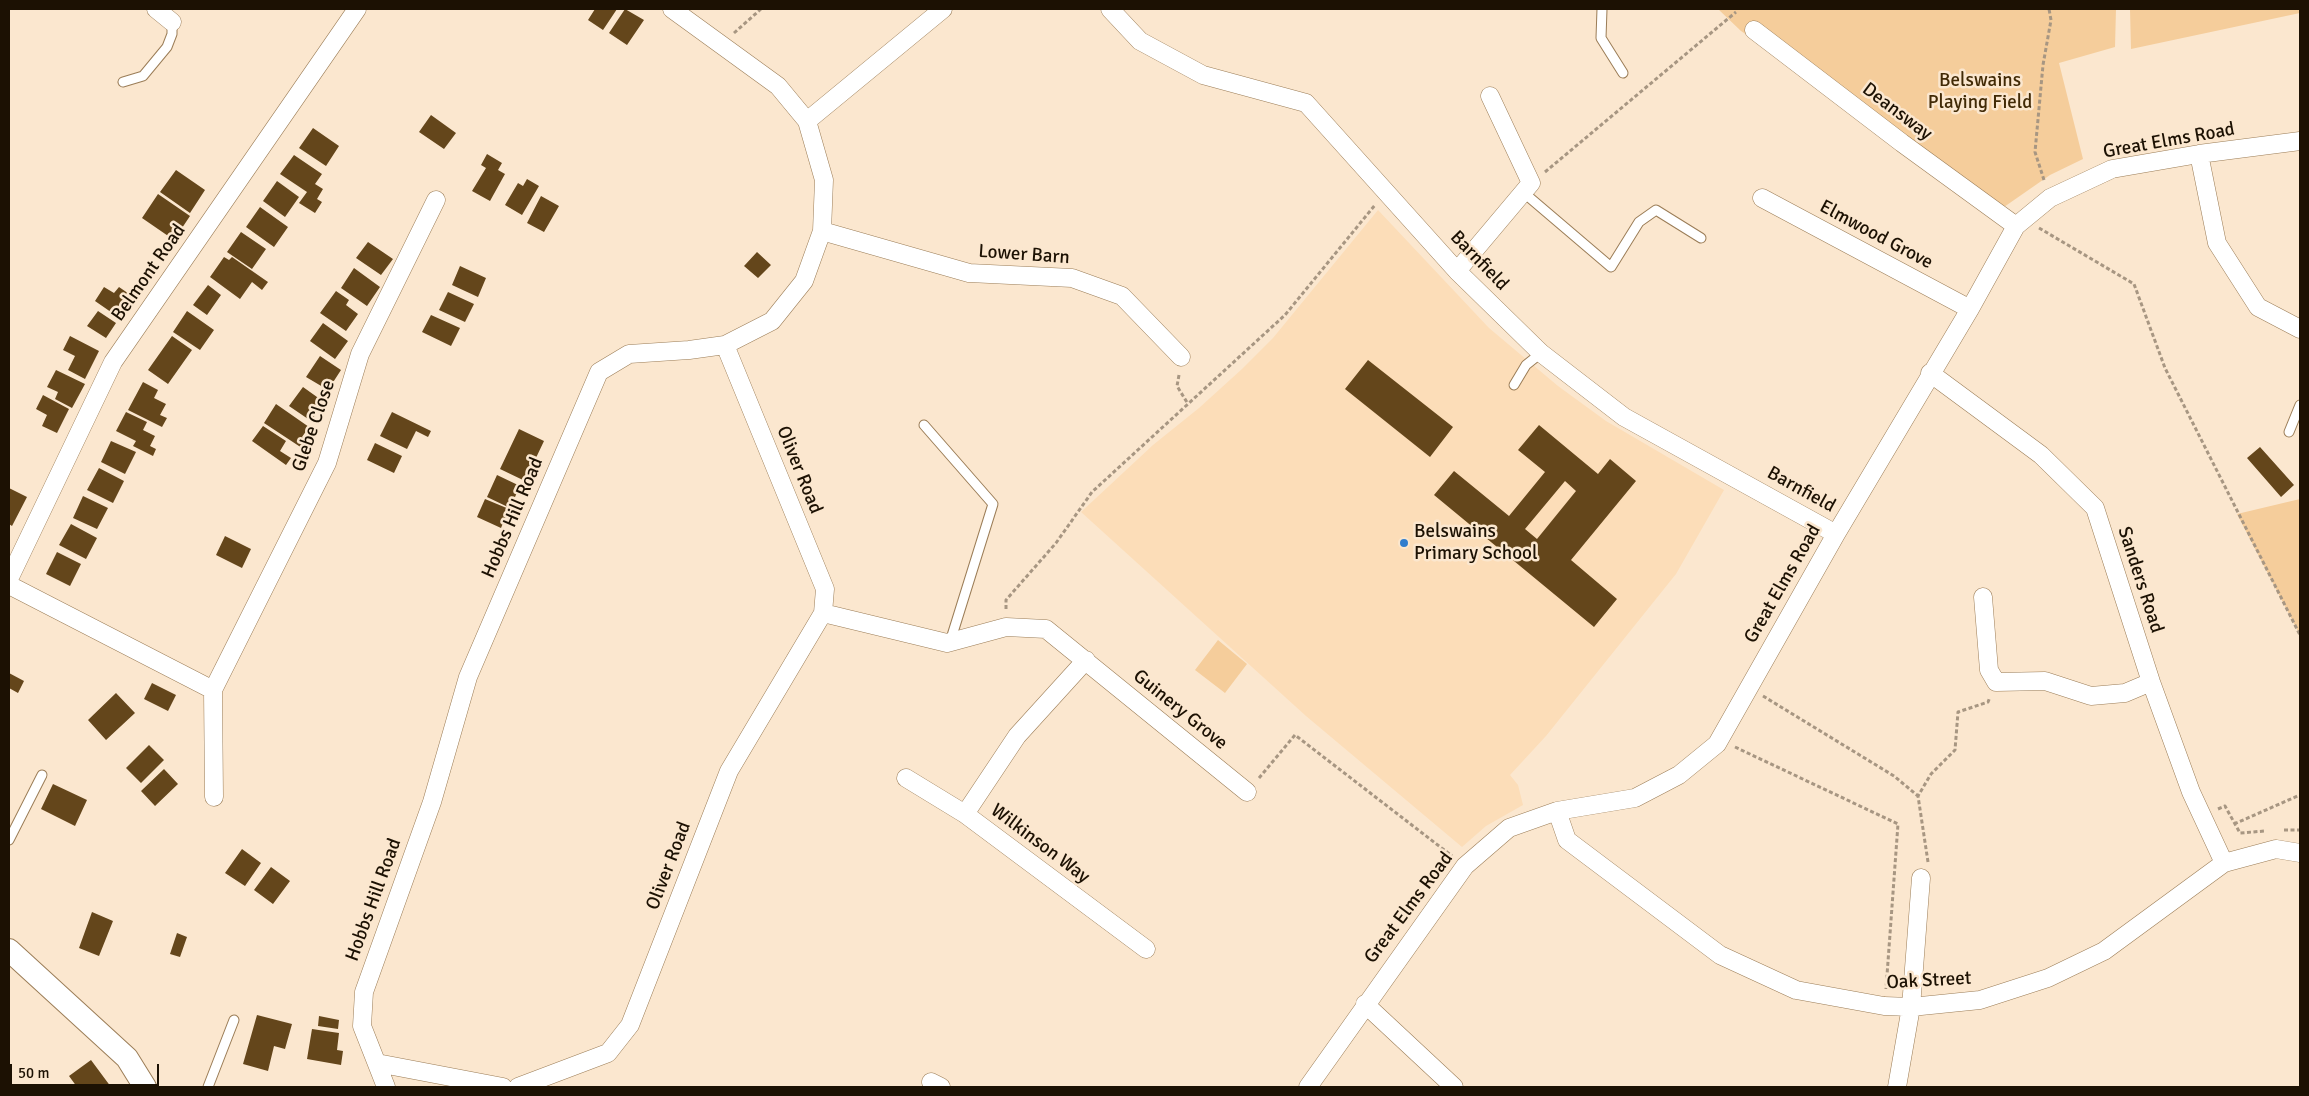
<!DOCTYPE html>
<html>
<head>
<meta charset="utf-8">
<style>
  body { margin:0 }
  #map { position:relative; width:2309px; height:1096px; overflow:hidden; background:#fbe7cf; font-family:Signika,sans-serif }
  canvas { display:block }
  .frame { position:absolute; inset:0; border:10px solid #1c1103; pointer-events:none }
  .scale { position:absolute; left:10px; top:1064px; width:149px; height:22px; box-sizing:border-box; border:2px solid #1c1103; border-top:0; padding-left:6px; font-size:15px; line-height:18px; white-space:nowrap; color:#1c1103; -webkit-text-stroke:4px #fbe7cf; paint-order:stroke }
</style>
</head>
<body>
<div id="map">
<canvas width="2309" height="1096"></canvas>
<div class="frame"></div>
<div class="scale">50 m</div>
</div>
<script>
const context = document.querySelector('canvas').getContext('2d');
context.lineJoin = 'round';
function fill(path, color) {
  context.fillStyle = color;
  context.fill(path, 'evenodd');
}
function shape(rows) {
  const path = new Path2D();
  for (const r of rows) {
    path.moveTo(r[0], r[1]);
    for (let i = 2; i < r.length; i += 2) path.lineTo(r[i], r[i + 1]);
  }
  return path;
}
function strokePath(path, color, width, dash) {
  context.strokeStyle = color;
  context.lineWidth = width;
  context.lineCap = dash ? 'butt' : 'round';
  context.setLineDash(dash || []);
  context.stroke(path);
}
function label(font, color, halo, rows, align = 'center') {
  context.font = font + ' Signika,sans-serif';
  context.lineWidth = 5;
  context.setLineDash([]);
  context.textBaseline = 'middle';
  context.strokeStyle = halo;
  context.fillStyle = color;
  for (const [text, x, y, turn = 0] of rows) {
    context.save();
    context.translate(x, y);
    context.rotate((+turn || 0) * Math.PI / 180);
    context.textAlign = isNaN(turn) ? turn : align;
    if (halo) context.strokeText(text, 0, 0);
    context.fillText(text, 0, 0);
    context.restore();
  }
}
fill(shape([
  [1378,210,1489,328,1558,386,1606,421,1724,490,1676,574,1546,736,1510,775,1518,785,1523,805,1486,826,1462,847,1306,716,1081,512,1153,445,1199,408,1242,369,1273,338]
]), '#fcddb8');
fill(shape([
  [1718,9,2116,9,2115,47,2059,63,2083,159,2050,175,2004,207,1741,31],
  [2130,9,2300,9,2300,13,2131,49],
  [2300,499,2300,635,2237,514],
  [1218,640,1247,664,1225,693,1195,670]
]), '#f5cd9b');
fill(shape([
  [595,9,617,9,603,30,588,20],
  [625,9,644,20,627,45,609,33],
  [431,115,456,133,444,149,419,132],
  [313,128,339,146,326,166,299,148],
  [487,154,502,163,498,170,505,174,490,201,472,191,486,168,481,165],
  [294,155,322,174,315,184,323,189,317,199,322,202,315,213,299,203,307,192,280,174],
  [176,170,205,190,190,213,160,192],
  [527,179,539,186,522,215,505,205,518,183,523,186],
  [277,181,299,197,285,217,263,201],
  [158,194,190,216,174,240,142,218],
  [541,196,559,206,544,232,527,223],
  [260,207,288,227,274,247,246,227],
  [241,232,266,249,252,269,227,252],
  [368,242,393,259,381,275,356,258],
  [757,252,771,265,758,278,744,266],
  [224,257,229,260,232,257,268,282,262,290,252,282,240,299,210,277],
  [460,266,486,278,478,297,452,285],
  [354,268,380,287,367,306,341,288],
  [208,285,221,295,207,315,193,305],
  [104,287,114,293,119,287,135,298,121,319,95,301],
  [336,291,349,300,346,305,358,314,346,331,320,313],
  [448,292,474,304,465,322,439,310],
  [98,311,116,323,106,338,87,326],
  [187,311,214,330,200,350,173,332],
  [431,315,460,328,451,346,422,332],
  [323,323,348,341,335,359,310,341],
  [70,336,99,351,85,379,68,370,75,356,63,350],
  [172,336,192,350,168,384,148,370],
  [320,356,341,370,328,390,306,377],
  [1368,360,1453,427,1430,457,1345,389],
  [56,370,85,384,72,408,55,399,58,392,47,387],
  [143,382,158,390,154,398,166,404,160,415,167,418,162,427,128,410],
  [303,387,324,402,311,421,289,406],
  [43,395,69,409,57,433,42,426,47,415,36,409],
  [276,404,309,427,302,437,310,443,305,450,264,423],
  [126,412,147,422,143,430,155,436,150,446,156,449,153,456,133,446,136,441,116,431],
  [392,412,431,431,428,437,416,431,407,449,380,436],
  [1539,425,1598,474,1610,459,1636,481,1571,560,1617,599,1594,627,1434,495,1454,471,1509,516,1545,472,1518,450],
  [1565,481,1576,491,1537,539,1525,529],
  [263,426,286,441,280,451,291,458,286,465,252,441],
  [519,429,544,441,525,481,500,469],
  [111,441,136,452,125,474,101,462],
  [375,443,402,456,394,473,367,460],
  [2260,447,2294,485,2281,497,2247,458],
  [99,468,124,481,113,503,87,490],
  [497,475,520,486,510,508,487,497],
  [9,488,27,497,12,526,9,524],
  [83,496,108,508,97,529,73,518],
  [485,499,509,509,501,528,477,517],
  [71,524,97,538,86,559,59,545],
  [225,536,251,549,242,568,216,555],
  [57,552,81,564,70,586,46,574],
  [9,673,24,681,18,693,9,688],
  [152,683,176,695,168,711,144,699],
  [116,693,135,713,106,740,88,720],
  [149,745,164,760,141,783,126,768],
  [164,769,178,784,155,806,141,791],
  [53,784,87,800,75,826,41,809],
  [242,849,261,863,245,886,225,873],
  [271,867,290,881,273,904,254,890],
  [92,912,113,921,99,956,79,948],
  [177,933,187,937,180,957,170,954],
  [257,1015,292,1024,285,1049,274,1046,268,1071,243,1064],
  [319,1016,339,1020,338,1029,318,1026],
  [312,1029,339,1033,337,1050,343,1051,341,1065,307,1059],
  [91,1060,111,1087,77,1087,69,1076]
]), '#64461b');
const service = shape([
  [1602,9,1601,38,1623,73],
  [123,82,143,76,167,47,172,34,172,22],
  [1523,192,1611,267,1639,222,1656,210,1701,238],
  [1514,385,1526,365,1541,353],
  [924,425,993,504,950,642],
  [2289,432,2300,405],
  [9,840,42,775],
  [208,1087,234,1020]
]);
const minor = shape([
  [156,9,172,22],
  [1110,9,1140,41,1203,75,1306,103,1457,271,1541,353,1624,417,1836,534],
  [1754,30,1902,143,2016,226],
  [807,121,943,9],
  [2199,154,2217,243,2258,307,2300,329],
  [1762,198,1970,309],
  [822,231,969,273,1072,278,1122,296,1181,357],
  [1457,271,1531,183,1490,96],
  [1930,373,2041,455,2095,508,2151,682,2191,792,2224,863],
  [9,579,113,362,357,9],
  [9,585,213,690,327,463,360,354,436,200],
  [1983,597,1989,670,1996,682,2045,681,2091,696,2125,693,2151,682],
  [823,613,947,643,1006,627,1046,629,1247,792],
  [213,690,214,797],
  [906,778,965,814,1146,949],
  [1557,811,1567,840,1720,955,1796,990,1884,1006,1911,1007,1980,1000,2048,978,2104,951,2224,863,2276,849,2300,853],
  [965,814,1017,736,1086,660],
  [1365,1004,1454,1087],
  [377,1063,503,1087],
  [931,1082,941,1087],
  [386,1087,362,1026,364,992,432,802,468,677,599,372,629,354,689,350,725,345,772,321,804,281,822,231,824,180,807,121,778,86,672,9],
  [518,1087,608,1053,630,1025,729,771,823,613,825,589,725,345],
  [1308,1087,1465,866,1509,828,1557,811,1635,798,1679,775,1717,744,1836,534,1970,309,2016,226,2050,198,2112,169,2199,154,2300,141],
  [1897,1087,1911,1007,1921,878]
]);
const tertiary = shape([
  [9,950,127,1058,145,1087]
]);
strokePath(service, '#9b7d57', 11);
strokePath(minor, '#9b7d57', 19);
strokePath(tertiary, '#9b7d57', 24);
strokePath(shape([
  [734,33,761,9],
  [1545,172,1736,12],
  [2044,180,2035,152,2043,65,2051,20,2049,9],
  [2039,228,2134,284,2165,368,2300,635],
  [1179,375,1177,386,1188,404],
  [1006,609,1006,600,1056,543,1092,492,1285,315,1375,205],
  [1763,696,1894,776,1918,796],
  [1735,747,1898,824,1886,989],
  [1259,778,1295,735,1452,856],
  [2218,809,2225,806,2240,833,2265,831],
  [2234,824,2300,795],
  [2284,830,2300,830],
  [1928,862,1918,796,1931,774,1955,750,1958,712,1988,702,1990,697]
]), '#a79682', 3, [4, 2.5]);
strokePath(service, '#fff', 9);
strokePath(minor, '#fff', 18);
strokePath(tertiary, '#fff', 22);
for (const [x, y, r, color] of [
  [1404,543,5,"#307dcd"]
]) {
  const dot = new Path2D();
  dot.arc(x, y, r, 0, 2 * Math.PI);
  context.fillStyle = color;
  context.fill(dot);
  strokePath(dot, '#fbe7cf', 2);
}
label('19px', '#412a06', '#fbe7cf', [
  ["Belswains",1980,81],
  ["Playing Field",1980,103]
]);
label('19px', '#1c1103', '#fbe7cf', [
  ["Deansway",1897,112,37],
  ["Great Elms Road",2169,141,-10],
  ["Elmwood Grove",1876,235,28],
  ["Lower Barn",1024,255,4],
  ["Barnfield",1479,261,46],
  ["Belmont Road",149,273,-55],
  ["Glebe Close",314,426,-71],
  ["Oliver Road",799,470,68],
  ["Barnfield",1801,490,29],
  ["Hobbs Hill Road",513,518,-67],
  ["Sanders Road",2140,580,72],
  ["Great Elms Road",1783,584,-60],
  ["Guinery Grove",1180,710,39],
  ["Wilkinson Way",1040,844,37],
  ["Oliver Road",669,866,-69],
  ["Hobbs Hill Road",374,900,-70],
  ["Great Elms Road",1409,908,-53],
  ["Oak Street",1929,981,-3]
]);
label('19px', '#1c1103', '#fbe7cf', [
  ["Belswains",1414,532],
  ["Primary School",1414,554]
], 'left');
</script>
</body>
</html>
